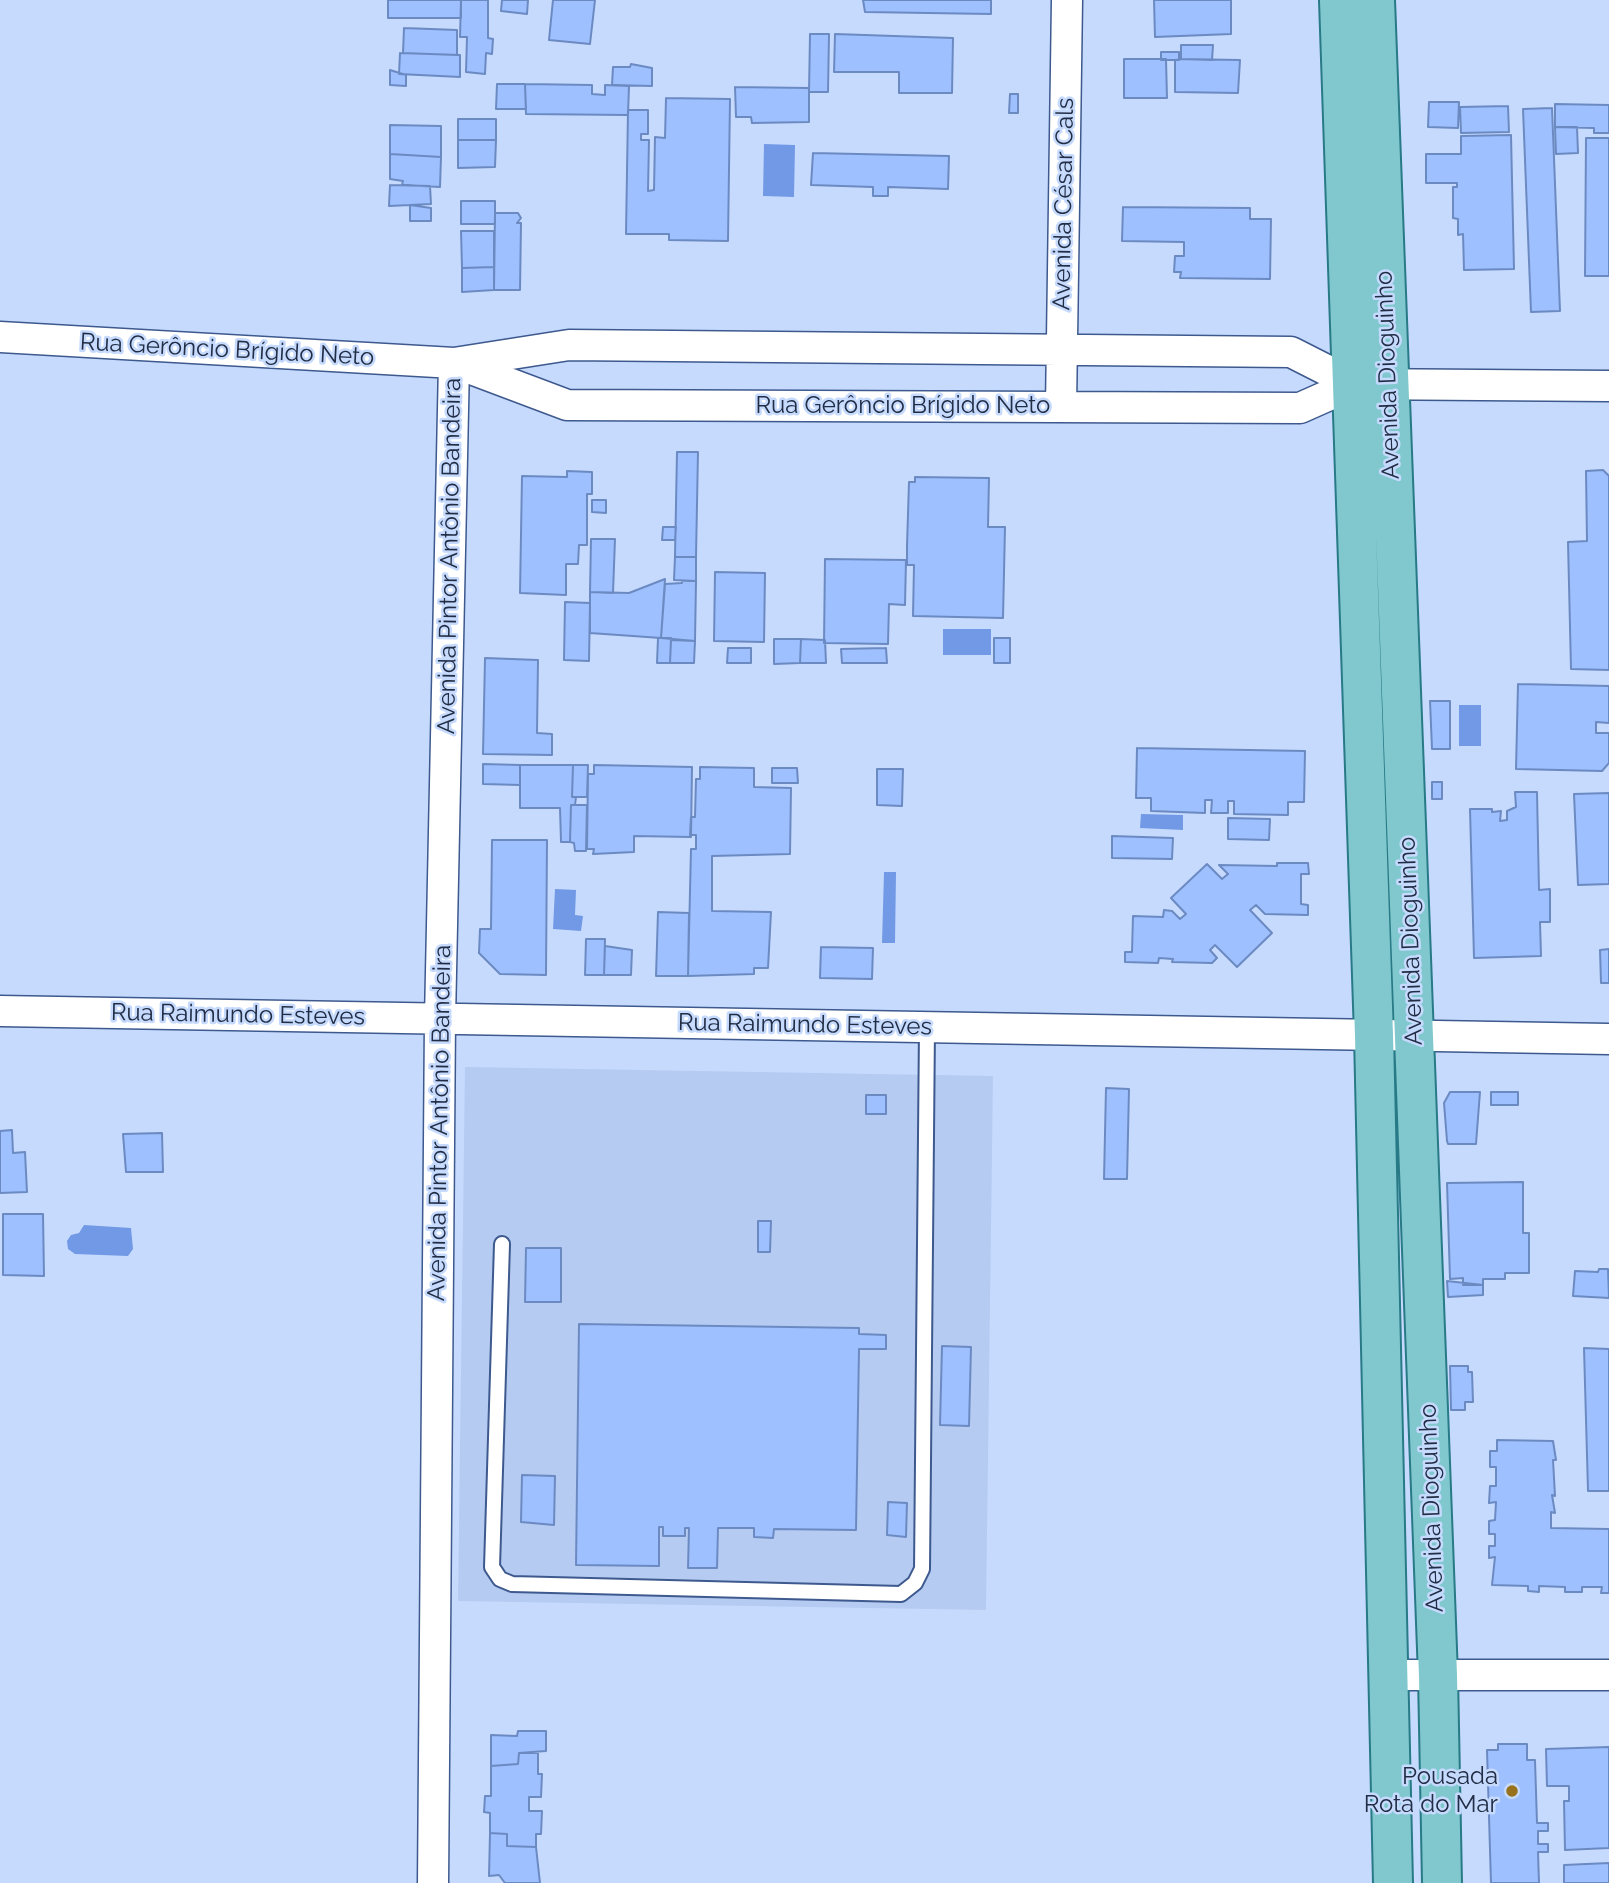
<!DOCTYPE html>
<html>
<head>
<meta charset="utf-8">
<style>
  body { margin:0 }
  canvas { display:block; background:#c6dafe }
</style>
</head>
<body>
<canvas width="1609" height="1883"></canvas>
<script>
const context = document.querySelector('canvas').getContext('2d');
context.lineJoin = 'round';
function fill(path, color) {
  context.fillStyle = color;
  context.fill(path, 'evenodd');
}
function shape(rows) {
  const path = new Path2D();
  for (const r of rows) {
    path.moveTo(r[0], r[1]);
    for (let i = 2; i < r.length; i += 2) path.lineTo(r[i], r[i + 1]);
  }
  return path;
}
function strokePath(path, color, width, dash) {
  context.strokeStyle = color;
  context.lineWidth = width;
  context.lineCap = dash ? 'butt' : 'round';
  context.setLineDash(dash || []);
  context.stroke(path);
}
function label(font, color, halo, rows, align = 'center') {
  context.font = font + ' Raleway,sans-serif';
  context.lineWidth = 5;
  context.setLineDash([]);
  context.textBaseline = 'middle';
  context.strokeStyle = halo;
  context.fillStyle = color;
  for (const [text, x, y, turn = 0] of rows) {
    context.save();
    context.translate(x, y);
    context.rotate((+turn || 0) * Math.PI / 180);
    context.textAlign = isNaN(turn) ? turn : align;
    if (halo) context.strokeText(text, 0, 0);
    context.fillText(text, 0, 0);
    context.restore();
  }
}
fill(shape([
  [465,1067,993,1076,986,1610,458,1601]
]), '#b6cbf2');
fill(shape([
  [764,144,795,145,794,197,763,196],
  [943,629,991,629,991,655,943,655],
  [1459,705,1481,705,1481,746,1459,746],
  [1141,814,1183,815,1183,830,1140,828],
  [884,872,896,872,895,943,882,943],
  [555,889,576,890,575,915,583,916,581,931,553,929],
  [84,1225,131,1228,133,1249,128,1256,75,1254,68,1249,67,1241,71,1235,79,1233]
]), '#7199e5');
const building = shape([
  [388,0,461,0,461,18,388,18,388,0],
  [461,0,488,0,488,38,493,39,492,54,486,53,485,74,466,72,467,37,460,37,461,0],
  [502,0,528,0,527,14,501,11,502,0],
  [553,0,595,0,590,44,549,40,553,0],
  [863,0,991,0,991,14,865,12,863,0],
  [1154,0,1231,0,1231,34,1155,37,1154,0],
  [404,28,457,30,457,55,403,53,404,28],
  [810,34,829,34,828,92,809,92,810,34],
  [835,34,953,38,952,93,899,93,899,72,834,72,835,34],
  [1181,45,1213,45,1212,60,1181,59,1181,45],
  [1161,52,1179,52,1179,60,1161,60,1161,52],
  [400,53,460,55,460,77,399,74,400,53],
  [1124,59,1166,59,1167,98,1124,98,1124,59],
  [1181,59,1240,60,1238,93,1175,92,1175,60,1181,59],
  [631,64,652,68,652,86,612,85,613,67,630,67,631,64],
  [390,70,406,75,406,86,390,85,390,70],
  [497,84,525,84,526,109,496,109,497,84],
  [525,84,592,85,592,94,605,95,605,85,629,86,628,115,526,114,525,84],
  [735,87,809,88,809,122,752,123,751,117,736,117,735,87],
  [1010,94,1018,94,1018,113,1009,113,1010,94],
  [666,98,730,99,728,241,669,240,669,234,626,234,628,110,648,110,648,134,641,134,641,140,649,140,648,191,654,190,655,137,665,138,666,98],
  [1429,102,1459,102,1458,128,1428,127,1429,102],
  [1555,104,1609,105,1609,133,1594,133,1594,128,1555,127,1555,104],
  [1508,106,1509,132,1461,133,1460,107,1508,106],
  [1552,108,1560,311,1531,312,1523,109,1552,108],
  [458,119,496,119,496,140,458,140,458,119],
  [390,125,441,126,441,157,390,154,390,125],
  [1555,127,1577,127,1578,153,1556,154,1555,127],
  [1511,135,1514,269,1464,270,1463,234,1458,235,1458,219,1453,218,1453,187,1457,187,1457,183,1426,183,1426,154,1461,154,1461,136,1511,135],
  [1586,138,1609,138,1609,276,1585,276,1586,138],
  [458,140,496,140,495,167,458,168,458,140],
  [813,153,949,156,948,189,888,187,888,196,873,196,873,187,811,185,813,153],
  [390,154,441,157,440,187,402,185,403,181,390,179,390,154],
  [390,185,430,186,431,204,389,206,390,185],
  [461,201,495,201,495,224,461,224,461,201],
  [410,205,431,208,431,221,410,221,410,205],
  [1123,207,1250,208,1250,219,1271,219,1270,279,1180,278,1181,272,1174,272,1175,256,1184,256,1184,242,1122,241,1123,207],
  [495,213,518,213,521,218,517,223,521,223,520,290,494,290,495,213],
  [461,231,494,231,494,267,462,268,461,231],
  [494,267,494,290,462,292,462,268,494,267],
  [677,452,698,452,696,557,675,557,677,452],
  [1603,470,1609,476,1609,670,1571,669,1568,542,1587,541,1586,471,1603,470],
  [567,471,592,472,592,494,587,494,587,545,579,545,578,564,566,564,566,595,520,593,522,476,567,477,567,471],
  [915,477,989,478,988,527,1005,527,1003,618,913,616,914,565,907,565,907,546,909,482,915,482,915,477],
  [592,500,606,500,606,513,592,512,592,500],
  [663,527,676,527,675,540,662,540,663,527],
  [591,539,615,539,613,593,590,592,591,539],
  [675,557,696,557,696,581,674,580,675,557],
  [825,559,906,560,905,605,889,604,888,644,824,643,825,559],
  [715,572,765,573,764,642,714,641,715,572],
  [665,579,661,638,590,633,590,592,629,593,665,579],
  [682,581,696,581,695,641,661,638,665,584,682,583,682,581],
  [565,602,590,603,589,661,564,660,565,602],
  [658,638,671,638,670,663,657,663,658,638],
  [994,638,1010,638,1010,663,994,663,994,638],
  [774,639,801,639,800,663,774,664,774,639],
  [801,639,825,640,826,663,800,663,801,639],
  [671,640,695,641,694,663,670,663,671,640],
  [728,648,751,648,751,663,727,663,728,648],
  [886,648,887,663,842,663,841,649,886,648],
  [485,658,538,660,537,733,552,734,552,755,483,754,485,658],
  [1518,684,1609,686,1609,723,1596,722,1596,733,1609,733,1609,763,1602,771,1516,769,1518,684],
  [1430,701,1450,701,1450,749,1432,749,1430,701],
  [1137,748,1305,751,1304,802,1288,802,1288,815,1234,814,1234,801,1228,801,1228,813,1211,813,1212,800,1205,800,1205,813,1151,811,1151,798,1136,798,1137,748],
  [483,764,520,765,520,785,483,784,483,764],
  [520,765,573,765,572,797,576,797,575,805,571,805,570,842,561,842,560,808,520,808,520,765],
  [573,765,588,765,587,797,572,797,573,765],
  [594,765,692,767,691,837,634,836,634,852,593,854,594,849,587,849,588,774,594,774,594,765],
  [700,767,754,768,754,787,791,788,790,854,712,856,712,911,771,912,768,968,754,968,754,974,688,976,691,849,696,849,696,835,690,835,691,817,695,817,696,779,700,779,700,767],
  [772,768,797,768,798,783,772,783,772,768],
  [877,769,903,769,902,806,877,805,877,769],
  [1432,782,1442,782,1442,799,1432,799,1432,782],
  [1515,792,1537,792,1539,890,1550,889,1550,922,1540,922,1541,956,1474,958,1470,809,1492,809,1492,812,1501,811,1500,821,1507,820,1507,811,1516,807,1515,792],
  [1609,793,1609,884,1578,885,1574,794,1609,793],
  [571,805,587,805,586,851,575,851,574,843,570,842,571,805],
  [1228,818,1270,819,1269,840,1228,839,1228,818],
  [1112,836,1173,838,1172,859,1112,858,1112,836],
  [492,840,547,840,546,975,500,974,479,953,480,929,491,929,492,840],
  [1277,863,1308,863,1309,874,1301,874,1301,904,1308,905,1308,915,1265,914,1256,905,1250,910,1272,933,1237,967,1215,945,1210,950,1217,958,1212,963,1172,962,1173,959,1159,958,1158,963,1125,962,1125,952,1132,952,1133,916,1163,917,1164,910,1172,911,1180,919,1186,914,1171,898,1207,864,1222,879,1228,874,1219,865,1277,866,1277,863],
  [658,912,689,913,688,976,656,976,658,912],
  [586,939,605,939,604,975,585,975,586,939],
  [605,946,632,950,631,975,604,975,605,946],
  [821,947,873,948,872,979,820,978,821,947],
  [1609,949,1609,983,1601,983,1600,950,1609,949],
  [1106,1088,1129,1089,1127,1179,1104,1179,1106,1088],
  [1450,1092,1480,1092,1476,1144,1448,1144,1447,1141,1444,1103,1450,1092],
  [1491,1092,1518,1092,1518,1105,1491,1105,1491,1092],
  [866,1095,886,1095,886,1114,866,1114,866,1095],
  [12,1130,13,1153,25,1152,27,1192,0,1193,0,1131,12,1130],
  [162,1133,163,1172,126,1172,123,1134,162,1133],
  [1523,1182,1523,1233,1529,1233,1529,1273,1505,1273,1505,1279,1483,1279,1483,1285,1463,1285,1463,1278,1450,1279,1447,1183,1523,1182],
  [3,1214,43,1214,44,1276,3,1275,3,1214],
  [758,1221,771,1221,770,1252,758,1252,758,1221],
  [526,1248,561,1248,561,1302,525,1302,526,1248],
  [1599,1269,1608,1269,1609,1298,1573,1296,1575,1271,1598,1272,1599,1269],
  [1447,1281,1483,1285,1483,1295,1448,1297,1447,1281],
  [579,1324,859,1328,859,1334,886,1335,886,1349,859,1349,856,1530,774,1529,773,1538,754,1537,754,1528,718,1528,717,1568,688,1568,689,1528,685,1528,685,1536,663,1536,663,1527,659,1527,659,1566,576,1565,579,1324],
  [942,1346,971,1347,969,1426,940,1425,942,1346],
  [1584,1348,1609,1349,1609,1491,1588,1491,1584,1348],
  [1450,1366,1468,1366,1468,1372,1472,1372,1473,1402,1465,1402,1465,1410,1451,1410,1450,1366],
  [1497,1440,1553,1441,1556,1460,1553,1460,1555,1496,1552,1495,1555,1513,1551,1512,1551,1528,1609,1529,1609,1593,1601,1593,1602,1587,1582,1587,1582,1592,1565,1592,1565,1587,1539,1586,1539,1592,1528,1591,1528,1586,1492,1585,1495,1557,1489,1558,1489,1546,1495,1546,1495,1534,1489,1534,1489,1521,1495,1520,1496,1502,1489,1503,1490,1486,1496,1486,1496,1467,1490,1467,1490,1451,1497,1451,1497,1440],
  [522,1475,555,1476,554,1525,521,1522,522,1475],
  [888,1502,907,1503,906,1537,887,1535,888,1502],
  [518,1731,546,1731,546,1751,519,1753,518,1764,491,1766,491,1735,517,1736,518,1731],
  [1498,1744,1527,1744,1527,1760,1535,1760,1537,1823,1548,1823,1548,1831,1538,1831,1538,1844,1548,1844,1548,1852,1538,1852,1539,1883,1491,1883,1487,1750,1498,1750,1498,1744],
  [1609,1747,1609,1848,1565,1850,1564,1801,1569,1801,1569,1786,1547,1786,1546,1749,1609,1747],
  [519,1753,538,1753,538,1774,542,1774,541,1797,529,1797,529,1811,542,1811,541,1834,536,1834,536,1847,507,1846,507,1834,490,1833,490,1813,484,1812,485,1796,491,1796,491,1766,518,1764,519,1753],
  [490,1833,507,1834,507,1846,536,1847,540,1883,505,1883,499,1875,489,1876,490,1833],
  [1609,1863,1609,1883,1564,1883,1564,1865,1609,1863]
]);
fill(building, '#9ec0ff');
strokePath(building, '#6c8ac2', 2);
const service = shape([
  [502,1244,492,1567,500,1579,512,1584,901,1594,915,1583,922,1569,927,1027]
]);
const minor = shape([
  [0,337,454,363,569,345,1291,352,1354,384,1609,386],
  [458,364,567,405,1300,408,1354,384],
  [1061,407,1067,0],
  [0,1011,1609,1039],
  [1387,1675,1609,1675],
  [433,1883,440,1019,454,363]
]);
const primary = shape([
  [1339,0,1374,1035,1393,1883],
  [1375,0,1438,1675,1442,1883]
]);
strokePath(service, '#3d598d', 18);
strokePath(minor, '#3d598d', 33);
strokePath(primary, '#287a87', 42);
strokePath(service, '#fff', 14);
strokePath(minor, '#fff', 30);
strokePath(primary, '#80c8cd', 38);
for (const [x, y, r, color] of [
  [1512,1791,7,"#97711c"]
]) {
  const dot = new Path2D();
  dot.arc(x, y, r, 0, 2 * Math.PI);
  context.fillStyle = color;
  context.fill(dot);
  strokePath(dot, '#c6dafe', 2.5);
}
label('24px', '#212d44', '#c6dafe', [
  ["Avenida César Cals",1064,204,-89],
  ["Rua Gerôncio Brígido Neto",227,350,3],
  ["Avenida Dioguinho",1388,375,-92],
  ["Rua Gerôncio Brígido Neto",903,406],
  ["Avenida Pintor Antônio Bandeira",450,556,-89],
  ["Avenida Dioguinho",1411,941,-92],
  ["Rua Raimundo Esteves",238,1015,1],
  ["Rua Raimundo Esteves",805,1025,1],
  ["Avenida Pintor Antônio Bandeira",440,1123,-89],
  ["Avenida Dioguinho",1432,1508,-92]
]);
label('24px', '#212d44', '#c6dafe', [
  ["Pousada",1498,1777],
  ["Rota do Mar",1498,1805]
], 'right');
</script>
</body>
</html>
